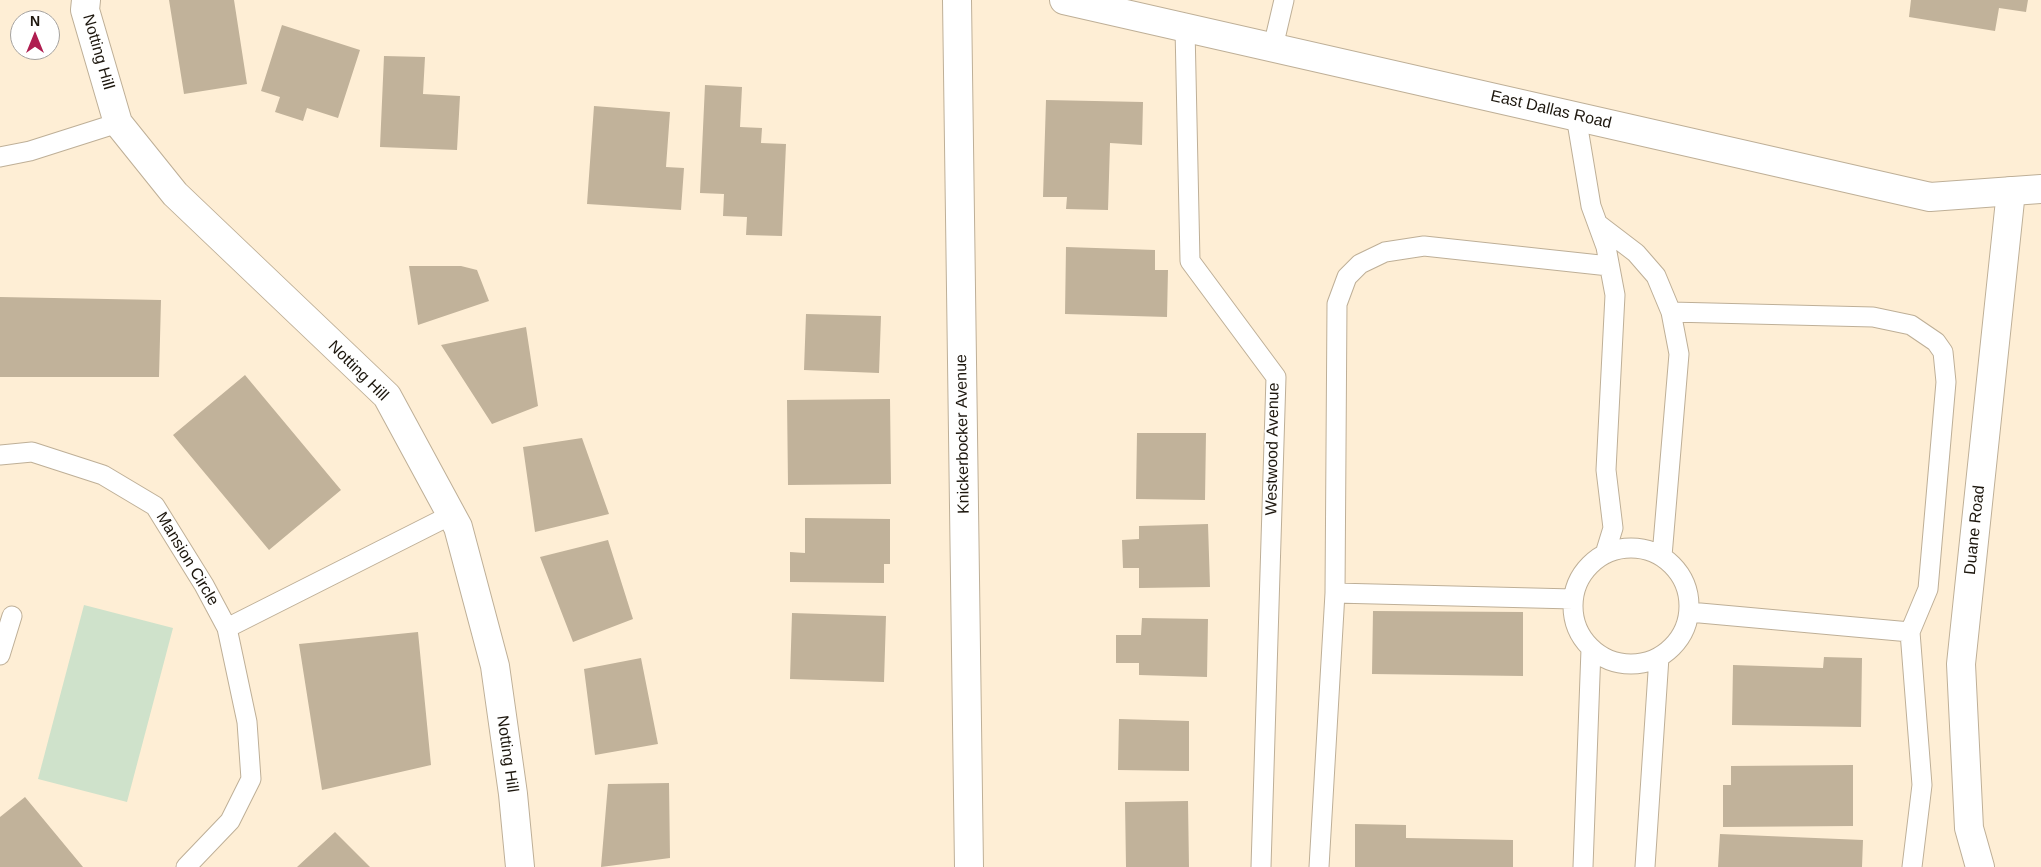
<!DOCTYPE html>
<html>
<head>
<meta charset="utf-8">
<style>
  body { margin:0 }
  #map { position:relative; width:2041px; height:867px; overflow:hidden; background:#feeed5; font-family:Arial,sans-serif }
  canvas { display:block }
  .north { position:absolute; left:10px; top:10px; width:50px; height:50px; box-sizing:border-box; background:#fff; border:1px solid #a5a29f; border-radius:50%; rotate:0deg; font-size:14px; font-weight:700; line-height:20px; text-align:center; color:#1d170e }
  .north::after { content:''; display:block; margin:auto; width:18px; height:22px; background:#af1e50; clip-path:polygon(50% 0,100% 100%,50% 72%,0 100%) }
</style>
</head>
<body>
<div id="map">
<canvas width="2041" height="867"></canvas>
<div class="north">N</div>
</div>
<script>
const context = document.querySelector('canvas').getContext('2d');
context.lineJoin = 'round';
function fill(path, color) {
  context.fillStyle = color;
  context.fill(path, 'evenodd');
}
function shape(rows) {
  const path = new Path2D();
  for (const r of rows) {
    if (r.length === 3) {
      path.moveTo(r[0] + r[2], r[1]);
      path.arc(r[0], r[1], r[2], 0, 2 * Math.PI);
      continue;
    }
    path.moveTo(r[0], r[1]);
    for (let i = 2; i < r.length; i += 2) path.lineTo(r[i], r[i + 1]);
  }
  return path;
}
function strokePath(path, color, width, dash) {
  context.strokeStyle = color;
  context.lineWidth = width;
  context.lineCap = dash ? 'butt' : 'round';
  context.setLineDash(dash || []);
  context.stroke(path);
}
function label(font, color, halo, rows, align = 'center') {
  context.font = font + ' Arial,sans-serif';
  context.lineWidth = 4;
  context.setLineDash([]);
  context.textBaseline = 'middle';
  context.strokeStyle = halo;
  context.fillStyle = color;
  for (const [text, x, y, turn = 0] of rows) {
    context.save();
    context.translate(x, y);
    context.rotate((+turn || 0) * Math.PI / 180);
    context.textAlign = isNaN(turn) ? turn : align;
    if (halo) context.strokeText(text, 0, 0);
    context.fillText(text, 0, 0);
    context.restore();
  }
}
fill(shape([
  [84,605,173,628,127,802,38,779]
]), '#cfe2cb');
fill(shape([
  [169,0,234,0,247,84,184,94],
  [1911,0,2028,0,2026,12,1999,8,1995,31,1909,17],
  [282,25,360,50,338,118,307,108,303,121,275,112,280,97,261,91],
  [384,56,425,57,423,94,460,96,457,150,380,147],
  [705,85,742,87,740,127,762,128,761,143,786,144,782,236,746,235,747,217,723,216,724,194,700,193],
  [1046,100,1143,102,1142,145,1110,143,1108,210,1066,209,1067,197,1043,197],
  [594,106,670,112,666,167,684,168,681,210,587,204],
  [1066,247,1155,250,1155,270,1168,270,1167,317,1065,314],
  [409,266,461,266,477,270,489,301,418,325],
  [0,297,161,300,159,377,0,377],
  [806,314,881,316,879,373,804,370],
  [526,327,538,406,492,424,441,345],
  [245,375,341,490,269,550,173,435],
  [890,399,891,484,788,485,787,400],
  [1137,433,1206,433,1205,500,1136,499],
  [582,438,609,514,535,532,523,447],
  [805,518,890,519,890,564,884,564,884,583,790,582,790,552,805,553],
  [1208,524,1210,587,1139,588,1139,568,1123,568,1122,540,1139,539,1139,526],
  [608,540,633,619,573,642,540,557],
  [1373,611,1523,612,1523,676,1372,674],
  [792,613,886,616,884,682,790,679],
  [1142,618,1208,619,1207,677,1139,675,1139,663,1116,663,1116,635,1141,635],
  [418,632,431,765,322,790,299,644],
  [1824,657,1862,658,1861,727,1732,725,1733,665,1823,668],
  [641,658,658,744,595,755,584,669],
  [1119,719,1189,721,1189,771,1118,770],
  [1853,765,1853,826,1723,827,1723,785,1731,785,1731,766],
  [669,783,670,858,601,867,608,784],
  [25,797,83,867,0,867,0,817],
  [1188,801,1189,867,1126,867,1125,802],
  [1355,824,1406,825,1406,838,1513,840,1513,867,1355,867],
  [335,832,370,867,297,867],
  [1720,834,1863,840,1862,867,1718,867]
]), '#c1b29a');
const service = shape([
  [1185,28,1190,261,1276,377,1261,867],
  [1273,47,1284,0],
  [1576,116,1591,206,1606,247,1615,295,1606,470,1613,528,1605,554],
  [0,157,30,151,118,123],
  [1598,224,1636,253,1656,276,1671,312,1679,354,1662,556],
  [1671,312,1873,317,1911,325,1936,342,1943,352,1946,382,1928,589,1910,632,1922,785,1912,867],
  [0,455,32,452,103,475,155,506,204,585,227,628,247,722,251,779,230,821,186,867],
  [1631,606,58],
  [1335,593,1573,599],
  [1689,612,1910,632],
  [227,628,451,515],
  [0,655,12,616],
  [1319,867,1335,593,1337,304,1347,277,1360,264,1385,252,1424,246,1609,266],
  [1583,867,1591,649],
  [1645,867,1659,657]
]);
const minor = shape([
  [86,0,85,10,118,123,175,194,387,396,458,527,495,666,513,794,520,867],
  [957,0,969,867],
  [1980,867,1969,828,1961,664,2011,191]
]);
const tertiary = shape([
  [1064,0,1930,197,2041,189]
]);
strokePath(service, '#beaf97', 21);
strokePath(minor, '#beaf97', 30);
strokePath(tertiary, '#beaf97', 30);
strokePath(service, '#fff', 19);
strokePath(minor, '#fff', 28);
strokePath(tertiary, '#fff', 28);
label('16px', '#1d170e', '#fff', [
  ["Notting Hill",98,52,74],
  ["East Dallas Road",1551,110,13],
  ["Notting Hill",358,371,45],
  ["Knickerbocker Avenue",963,434,-91],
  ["Westwood Avenue",1273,449,-89],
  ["Duane Road",1975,530,-84],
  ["Mansion Circle",187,559,59],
  ["Notting Hill",507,754,82]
]);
</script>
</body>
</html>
